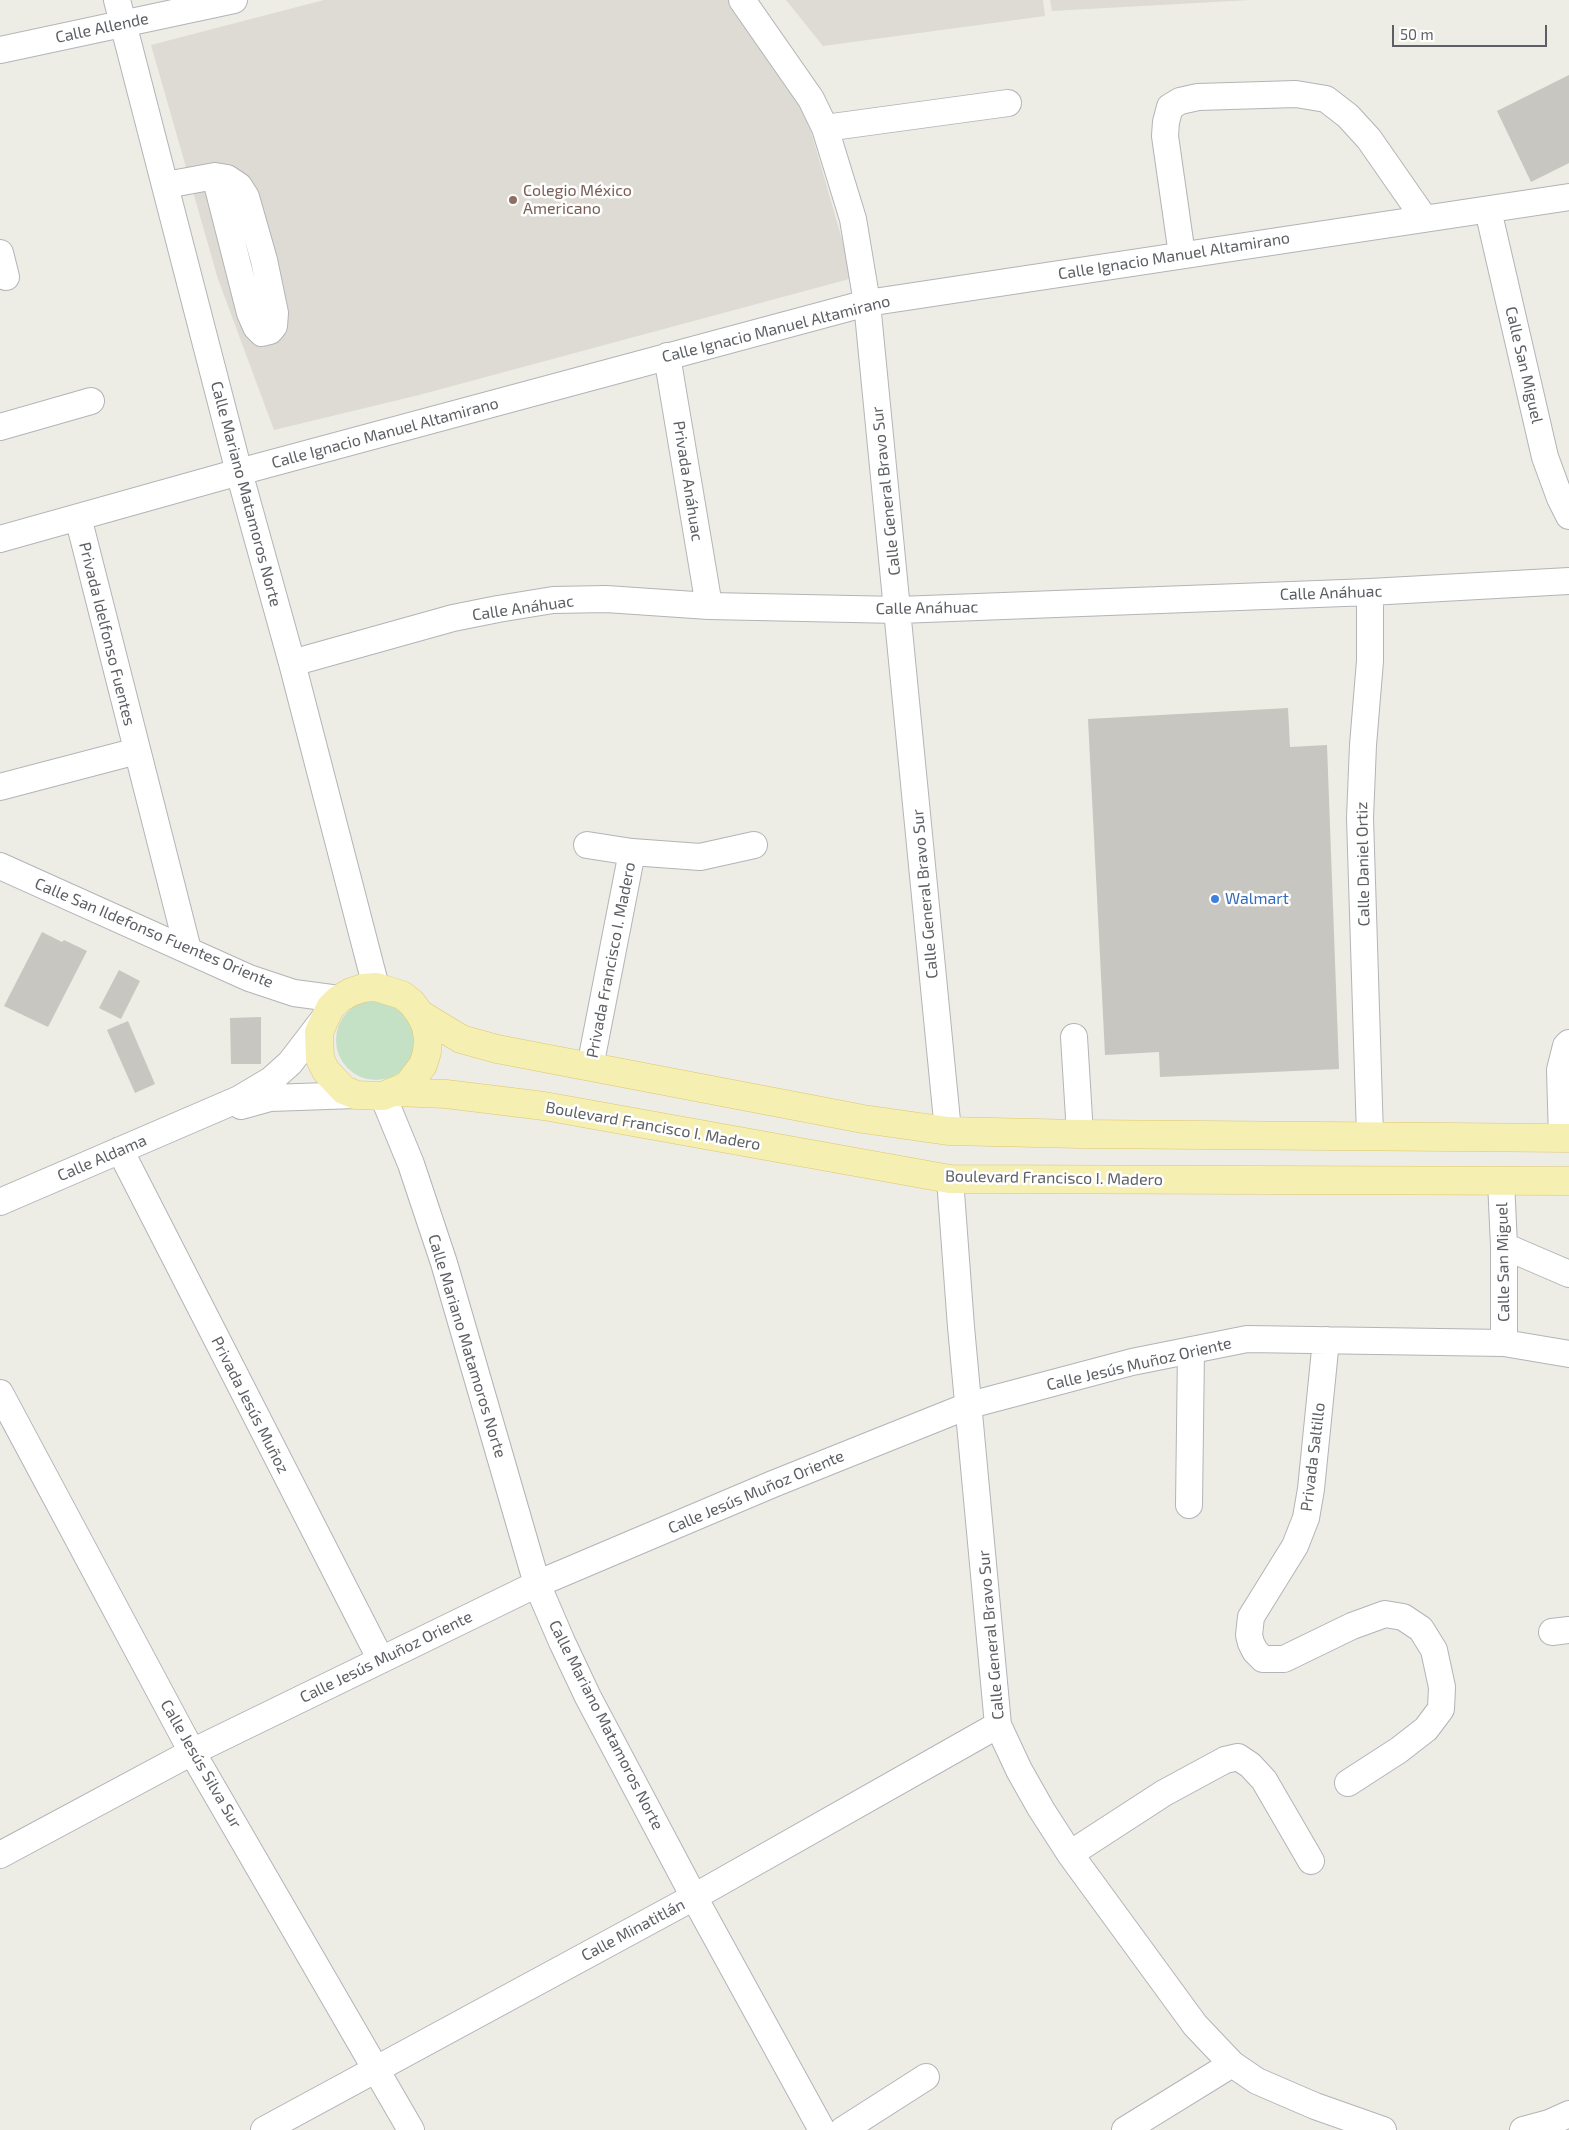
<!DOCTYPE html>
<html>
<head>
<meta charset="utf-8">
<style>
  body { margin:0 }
  #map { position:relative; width:1569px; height:2130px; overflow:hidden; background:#edece5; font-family:"Exo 2",sans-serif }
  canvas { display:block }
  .scale { position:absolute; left:1392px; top:25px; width:155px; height:22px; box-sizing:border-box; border:2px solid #5c5f63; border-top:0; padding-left:6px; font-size:15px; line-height:18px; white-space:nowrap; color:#5c5f63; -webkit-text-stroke:4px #fff; paint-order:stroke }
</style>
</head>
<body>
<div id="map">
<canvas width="1569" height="2130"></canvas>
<div class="scale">50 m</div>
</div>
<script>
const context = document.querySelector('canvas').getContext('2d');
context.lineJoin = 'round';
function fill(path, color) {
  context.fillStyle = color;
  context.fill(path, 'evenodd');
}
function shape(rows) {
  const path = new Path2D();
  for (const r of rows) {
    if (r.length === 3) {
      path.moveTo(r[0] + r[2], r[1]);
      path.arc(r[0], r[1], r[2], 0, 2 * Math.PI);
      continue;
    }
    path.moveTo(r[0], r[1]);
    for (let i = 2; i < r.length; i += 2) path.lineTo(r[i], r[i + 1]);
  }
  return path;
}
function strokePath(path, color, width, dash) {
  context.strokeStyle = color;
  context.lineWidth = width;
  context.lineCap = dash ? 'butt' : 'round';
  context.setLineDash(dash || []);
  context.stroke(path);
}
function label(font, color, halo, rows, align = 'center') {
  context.font = font + ' "Exo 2",sans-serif';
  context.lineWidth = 5;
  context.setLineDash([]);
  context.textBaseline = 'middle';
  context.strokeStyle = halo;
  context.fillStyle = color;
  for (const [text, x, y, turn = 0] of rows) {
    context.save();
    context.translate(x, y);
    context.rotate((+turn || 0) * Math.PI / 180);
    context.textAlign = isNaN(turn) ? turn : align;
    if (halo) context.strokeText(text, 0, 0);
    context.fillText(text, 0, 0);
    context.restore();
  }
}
fill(shape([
  [324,0,730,0,749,23,808,121,853,278,419,395,274,430,218,279,151,45],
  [786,0,1043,0,1045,16,823,46],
  [1050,0,1250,0,1052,11]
]), '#dddbd3');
fill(shape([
  [376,1040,40]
]), '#c4e1c6');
fill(shape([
  [1569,75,1569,163,1531,182,1497,111],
  [1288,708,1290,747,1327,745,1339,1069,1160,1077,1159,1052,1105,1055,1088,719],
  [42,932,62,942,64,940,87,951,48,1027,4,1006],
  [119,970,140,981,121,1019,99,1008],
  [261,1017,261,1064,231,1064,230,1018],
  [128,1021,155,1084,135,1093,107,1030]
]), '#c8c6c1');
const minor = shape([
  [117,0,239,472,292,663,376,987],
  [742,0,811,99,825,128,853,219,867,303,948,1131],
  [0,50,234,0],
  [825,128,1008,103],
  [166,185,215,176,227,178,239,186,246,197,264,260,275,313,274,326,270,331,262,333,256,327,250,313,215,176],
  [1488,210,1545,457,1560,498,1569,516],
  [0,253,6,277],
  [1182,255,1165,136,1166,122,1170,107,1180,101,1198,97,1296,94,1326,99,1348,116,1369,139,1424,218],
  [667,356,709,606],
  [0,427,91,401],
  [78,517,188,950],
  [0,539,239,472,867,303,1569,197],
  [292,663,453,618,498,609,553,600,606,599,709,606,899,610,1370,592,1569,581],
  [0,787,137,751],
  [587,845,632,852,700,857,754,845],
  [0,866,249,978,294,993,339,999],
  [1074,1037,1080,1134],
  [590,1067,632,852],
  [383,1096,411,1164,444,1263,537,1584,562,1642,588,1697,694,1897,822,2130],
  [241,1106,270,1098,356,1095],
  [1370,1136,1360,818,1363,745,1370,661,1370,592],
  [1562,1138,1560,1070,1566,1046,1569,1043],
  [120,1150,381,1660],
  [950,1179,961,1327,998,1725,1019,1770,1041,1809,1070,1854,1195,2025,1232,2064,1257,2081,1315,2106,1383,2130],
  [1501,1181,1504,1246,1504,1343],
  [0,1202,239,1099,271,1080,290,1063,323,1020],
  [1504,1246,1569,1274],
  [1326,1340,1311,1489,1306,1518,1295,1546,1251,1617,1249,1635,1251,1643,1255,1651,1263,1659,1284,1659,1352,1626,1385,1614,1403,1617,1421,1629,1434,1650,1442,1687,1441,1709,1426,1729,1399,1750,1348,1783],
  [0,1393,192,1752,411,2130],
  [1189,1505,1191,1350],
  [1552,1632,1569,1630],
  [1070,1854,1164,1793,1225,1760,1238,1757,1250,1765,1264,1780,1311,1861],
  [0,1855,192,1752,537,1584,773,1484,970,1405,1132,1362,1247,1339,1504,1343,1569,1354],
  [264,2130,694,1897,998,1725],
  [843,2130,926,2077],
  [1125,2130,1232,2064],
  [1523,2130,1549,2123,1569,2114]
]);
const major = shape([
  [420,1014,426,1026,428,1039,427,1052,423,1065,407,1086,383,1096,356,1095,344,1090,326,1071,320,1059,319,1032,330,1008,339,999,351,992,363,988,376,987,402,995,412,1003,420,1014,461,1039,497,1049,863,1119,948,1131,1080,1134,1569,1138],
  [395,1092,446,1094,544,1106,950,1179,1569,1181]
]);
strokePath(minor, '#b2b4b8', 28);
strokePath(major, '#dfc76b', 29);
strokePath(minor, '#fff', 26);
strokePath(major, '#f5efb2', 28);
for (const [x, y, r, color] of [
  [513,200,5,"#8d6e63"],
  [1215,899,5,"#3f7fe0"]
]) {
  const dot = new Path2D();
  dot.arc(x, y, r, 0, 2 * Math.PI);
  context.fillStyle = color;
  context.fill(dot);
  strokePath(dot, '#fff', 2);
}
label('16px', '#5c5f63', '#fff', [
  ["Calle Allende",102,28,-12],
  ["Calle Ignacio Manuel Altamirano",1174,256,-9],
  ["Calle Ignacio Manuel Altamirano",776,329,-14],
  ["Calle San Miguel",1524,365,77],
  ["Calle Ignacio Manuel Altamirano",385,433,-15],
  ["Privada Anáhuac",688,481,81],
  ["Calle General Bravo Sur",886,491,-96],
  ["Calle Mariano Matamoros Norte",246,494,75],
  ["Calle Anáhuac",1331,593,-2],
  ["Calle Anáhuac",523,608,-8],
  ["Calle Anáhuac",927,608,-1],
  ["Privada Idelfonso Fuentes",107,634,76],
  ["Calle Daniel Ortiz",1363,864,-91],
  ["Calle General Bravo Sur",925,894,-95],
  ["Calle San Ildefonso Fuentes Oriente",154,933,23],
  ["Privada Francisco I. Madero",611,960,-79],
  ["Boulevard Francisco I. Madero",653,1126,10],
  ["Calle Aldama",102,1158,-23],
  ["Boulevard Francisco I. Madero",1054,1178,1],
  ["Calle San Miguel",1503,1262,-91],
  ["Calle Mariano Matamoros Norte",467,1346,73],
  ["Calle Jesús Muñoz Oriente",1139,1364,-13],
  ["Privada Jesús Muñoz",250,1405,63],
  ["Privada Saltillo",1313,1457,-83],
  ["Calle Jesús Muñoz Oriente",756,1492,-23],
  ["Calle General Bravo Sur",991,1635,-95],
  ["Calle Jesús Muñoz Oriente",386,1657,-26],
  ["Calle Mariano Matamoros Norte",606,1725,63],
  ["Calle Jesús Silva Sur",201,1764,60],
  ["Calle Minatitlán",633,1930,-28]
]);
label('16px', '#785e54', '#fff', [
  ["Colegio México",523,191],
  ["Americano",523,209]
], 'left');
label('16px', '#366cbe', '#fff', [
  ["Walmart",1225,899]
], 'left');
</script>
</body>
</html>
